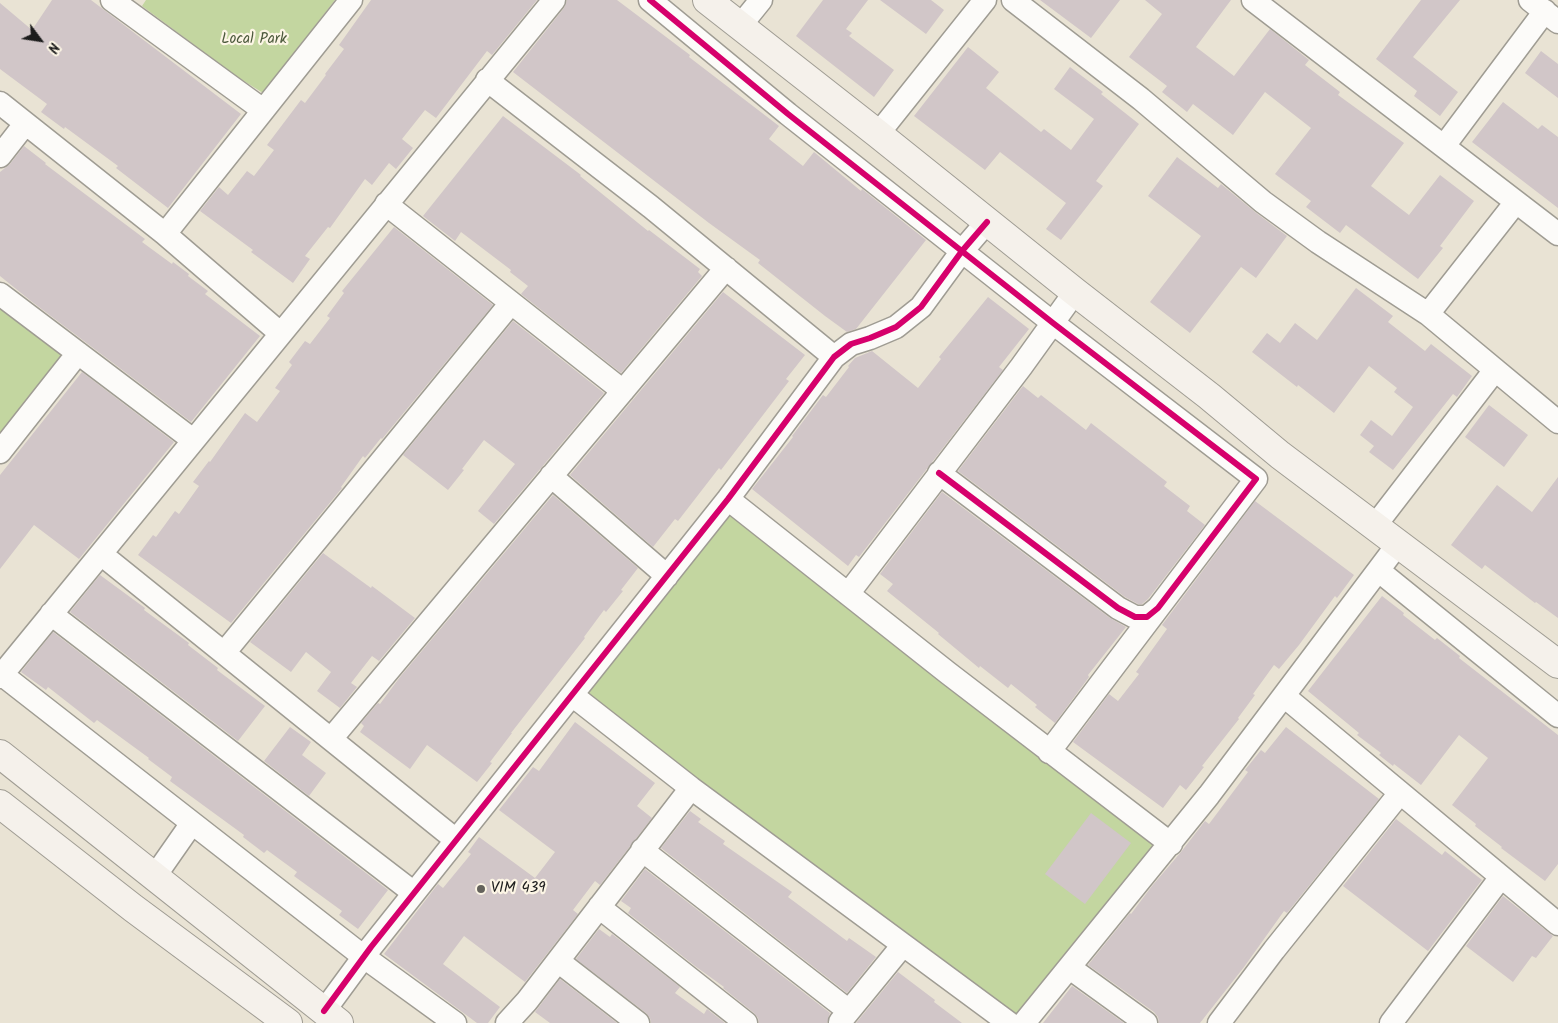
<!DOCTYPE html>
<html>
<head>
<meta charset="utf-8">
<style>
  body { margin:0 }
  #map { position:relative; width:1558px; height:1023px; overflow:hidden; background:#e9e3d4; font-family:Kalam,sans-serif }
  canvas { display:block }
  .north { position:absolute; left:15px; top:15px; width:50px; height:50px; -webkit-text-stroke:4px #fcf5e5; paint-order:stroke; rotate:121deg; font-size:14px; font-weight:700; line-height:20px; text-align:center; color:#1c1c1c }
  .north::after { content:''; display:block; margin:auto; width:18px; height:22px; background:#1c1c1c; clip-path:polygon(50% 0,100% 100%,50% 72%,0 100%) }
</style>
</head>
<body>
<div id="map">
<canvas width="1558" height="1023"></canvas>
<div class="north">N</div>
</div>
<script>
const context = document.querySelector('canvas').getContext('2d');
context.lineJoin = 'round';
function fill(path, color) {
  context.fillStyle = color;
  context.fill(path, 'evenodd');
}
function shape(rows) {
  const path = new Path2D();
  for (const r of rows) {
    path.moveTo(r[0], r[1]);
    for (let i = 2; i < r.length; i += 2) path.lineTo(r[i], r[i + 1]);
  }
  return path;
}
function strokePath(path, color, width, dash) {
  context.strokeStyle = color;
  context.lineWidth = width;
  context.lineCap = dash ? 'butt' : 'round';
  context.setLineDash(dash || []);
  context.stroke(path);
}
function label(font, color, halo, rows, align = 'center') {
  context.font = font + ' Kalam,sans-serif';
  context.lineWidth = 4.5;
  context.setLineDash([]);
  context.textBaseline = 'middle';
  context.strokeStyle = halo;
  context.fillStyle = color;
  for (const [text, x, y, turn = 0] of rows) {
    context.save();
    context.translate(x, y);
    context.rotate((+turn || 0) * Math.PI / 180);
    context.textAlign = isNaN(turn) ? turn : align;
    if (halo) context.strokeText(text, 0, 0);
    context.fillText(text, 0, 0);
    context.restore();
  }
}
fill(shape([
  [146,0,335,0,263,93,236,76,142,6],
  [0,294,78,353,0,452],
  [728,499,1165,846,1023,1023,572,695]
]), '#c3d6a0');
fill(shape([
  [52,0,91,0,241,114,168,208,116,168,118,166,65,127,64,129,41,112,47,104,0,69,0,3,32,30],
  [371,0,537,0,492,55,487,51,436,118,425,110,402,139,413,148,396,169,389,163,372,185,365,179,330,228,328,227,305,256,310,259,293,283,251,252,253,250,200,211,219,187,228,195,247,171,254,176,274,150,267,145,301,100,305,103,326,75,325,74,344,49,339,45],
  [567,0,617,0,690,55,689,57,779,126,769,139,803,166,814,152,861,191,862,189,926,240,856,329,847,332,825,316,758,263,760,260,709,223,513,72,564,8],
  [823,0,868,0,846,29,852,33,849,36,894,70,874,97,796,36],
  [880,0,931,0,944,10,926,34],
  [1040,0,1120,0,1091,38],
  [1145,0,1231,0,1196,47,1234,76,1270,29,1309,60,1305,65,1340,92,1338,95,1404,143,1371,186,1409,215,1440,175,1474,201,1440,246,1443,248,1418,279,1346,225,1340,233,1306,207,1311,201,1275,174,1311,128,1265,92,1233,135,1193,104,1187,112,1162,92,1167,86,1129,57,1162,14],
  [1421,0,1460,0,1413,57,1458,92,1440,116,1414,96,1417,91,1376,59],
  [968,47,999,72,986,88,1041,132,1044,129,1071,150,1094,119,1054,89,1070,67,1103,92,1101,94,1139,124,1096,181,1103,186,1061,240,1046,229,1066,203,1000,152,985,170,914,116],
  [1541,51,1558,64,1558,98,1525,73],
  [1503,102,1538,129,1542,125,1558,137,1558,208,1472,142],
  [503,116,581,175,580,176,648,231,649,230,700,269,698,272,702,276,621,373,521,294,528,286,510,272,511,270,461,232,455,241,423,216],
  [24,146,46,163,45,164,145,239,142,242,172,264,173,262,189,274,188,276,208,291,205,294,260,336,191,422,31,301,0,276,0,172,10,164],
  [1177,157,1218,188,1221,184,1255,212,1287,236,1256,278,1241,267,1190,333,1150,302,1201,236,1148,196],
  [394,227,493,305,382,439,381,438,365,458,363,456,341,487,342,488,231,623,138,555,153,535,156,537,175,511,179,514,199,486,193,482,209,461,210,462,245,413,257,422,280,391,275,388,292,365,289,362,305,341,310,344,330,318,327,316,344,293,342,291],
  [1356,288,1393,316,1388,322,1425,351,1431,344,1472,376,1457,397,1453,394,1393,470,1369,452,1374,446,1360,435,1371,420,1392,436,1413,407,1394,392,1397,388,1369,366,1334,413,1298,385,1297,387,1252,352,1267,333,1280,343,1295,323,1317,340],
  [723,292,805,355,786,379,789,381,721,470,719,468,678,521,675,519,653,547,570,475],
  [988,297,1029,329,999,367,1003,370,859,557,856,555,848,566,752,489,793,437,792,436,823,395,826,397,849,367,848,366,855,358,872,351,918,388,941,359,939,357],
  [513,321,604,393,494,524,478,511,515,464,484,440,462,469,464,470,448,490,403,455],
  [82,372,174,442,79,559,34,525,0,569,0,475],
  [1023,386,1038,398,1041,395,1086,430,1091,423,1167,482,1164,486,1190,506,1187,511,1205,525,1148,599,1142,604,1138,604,1125,597,958,471],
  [1489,405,1528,435,1504,467,1465,437],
  [1558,477,1558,618,1536,602,1535,603,1485,565,1482,569,1451,545,1497,485,1532,512],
  [942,492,1110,618,1126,627,1088,675,1089,677,1055,723,1035,707,1037,705,1011,684,1008,688,980,666,979,668,938,634,939,633,887,591,893,584,880,574],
  [553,495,638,568,621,590,623,591,606,612,604,610,584,637,585,638,511,733,512,733,490,762,492,763,477,782,427,745,410,769,360,732,364,726,361,723,378,703,380,704,400,677],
  [1255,501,1354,575,1337,598,1335,596,1299,645,1279,669,1274,665,1253,694,1255,695,1238,718,1239,719,1202,766,1204,767,1186,790,1180,785,1163,808,1073,742,1109,694,1118,701,1139,674,1136,672,1167,629,1162,625],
  [323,553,371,588,372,586,415,618,379,661,372,656,351,683,357,687,340,708,317,691,331,672,306,652,291,672,250,642],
  [100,575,145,608,144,610,189,643,188,645,218,668,217,670,265,706,238,741,70,612],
  [1382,596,1404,613,1403,615,1435,640,1437,638,1460,656,1459,658,1558,735,1558,864,1545,881,1501,848,1502,847,1475,826,1476,824,1452,805,1488,758,1459,735,1421,785,1394,764,1393,766,1379,755,1381,753,1357,735,1359,733,1308,691],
  [53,632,388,890,358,929,339,915,342,911,294,876,297,872,267,850,264,853,243,837,244,835,170,781,172,777,148,759,149,758,97,720,94,723,48,687,46,690,21,672],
  [575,722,655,783,637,806,652,818,600,885,595,881,573,910,578,914,525,982,464,936,443,964,500,1007,488,1023,477,1023,384,954,438,884,443,888,471,854,468,852,479,837,535,878,555,852,499,810,533,767,539,771],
  [290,727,311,742,302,755,326,773,309,796,264,761],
  [1286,727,1379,799,1287,913,1284,911,1244,967,1200,1023,1159,1023,1158,1017,1154,1012,1088,965,1130,913,1131,914,1152,886,1181,852,1205,821,1209,824,1248,772,1245,770,1261,750,1265,753],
  [690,811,701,819,698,822,725,841,723,844,792,892,788,897,847,941,849,938,876,957,847,993,661,848],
  [1091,813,1131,843,1085,904,1045,874],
  [1396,819,1442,855,1445,851,1482,880,1428,951,1343,886],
  [645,869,830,1013,827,1023,759,1023,758,1018,754,1013,723,988,724,987,695,966,628,913,631,908,621,901],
  [1503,896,1553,936,1536,958,1532,956,1513,982,1466,946],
  [599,929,610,937,612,934,680,987,675,993,704,1014,707,1009,725,1023,651,1023,650,1018,646,1013,576,959],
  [898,972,935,1000,934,1002,962,1023,856,1023],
  [560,979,617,1023,550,1023,535,1012],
  [1072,986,1124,1023,1043,1023]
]), '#d1c6c8');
const street = shape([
  [112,0,263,110],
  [650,0,788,114,1053,323,1256,479,1158,608,1147,617,1135,617,1118,608,939,473],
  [1013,0,1141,99,1263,202,1318,242,1428,314,1558,422],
  [1253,0,1558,234],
  [1530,0,1558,22],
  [740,26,761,0],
  [487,80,651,207,834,357],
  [0,103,165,234,280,333],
  [878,134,985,0],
  [1444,146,1545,11],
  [0,156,25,124],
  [386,204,623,391],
  [165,234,351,0],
  [0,294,193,440],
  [1428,314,1516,202],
  [0,452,78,353],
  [551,476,667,576],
  [728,499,948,673,1171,844],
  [1374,527,1495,370],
  [101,554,456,840],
  [1379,571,1558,716],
  [848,594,1021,367,1075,292],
  [51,614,414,893],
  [224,653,511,303],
  [0,673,364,957,455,1023],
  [0,677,554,0],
  [572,695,691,788,1009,1023],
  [1284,696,1558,924],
  [331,739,726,268],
  [1049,752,1158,608],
  [642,850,849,1011],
  [155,876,192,823],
  [599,907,746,1023],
  [558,961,638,1023],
  [1070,968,1146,1023],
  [324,1011,371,947,728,499,834,357,851,344,870,338,896,327,921,307,962,251,987,222],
  [840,1022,903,945],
  [507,1023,527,1001,691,788],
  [1024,1023,1209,795,1398,544],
  [1219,1023,1274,950,1400,793],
  [1391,1023,1501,877]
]);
const secondary = shape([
  [707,0,878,134,1075,292,1209,396,1280,455,1558,664],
  [0,754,339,1023],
  [0,804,133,908,288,1023]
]);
strokePath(street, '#9f9c93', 25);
strokePath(secondary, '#9f9c93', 30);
strokePath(street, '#fcfbf9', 22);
strokePath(secondary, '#f5f1eb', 28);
strokePath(shape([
  [650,0,788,114,1053,323,1256,479,1158,608,1147,617,1135,617,1118,608,939,473],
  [324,1011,371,947,728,499,834,357,851,344,870,338,896,327,921,307,962,251,987,222]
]), '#d6006c', 6);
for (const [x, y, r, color] of [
  [481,889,5,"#64625c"]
]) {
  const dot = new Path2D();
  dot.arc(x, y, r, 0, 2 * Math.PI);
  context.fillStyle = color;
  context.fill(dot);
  strokePath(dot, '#fcf5e5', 2);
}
label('15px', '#4c593c', '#fcf5e5', [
  ["Local Park",254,40]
]);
label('15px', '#1c1c1c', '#fcf5e5', [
  ["VIM 439",491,889]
], 'left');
</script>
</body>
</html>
